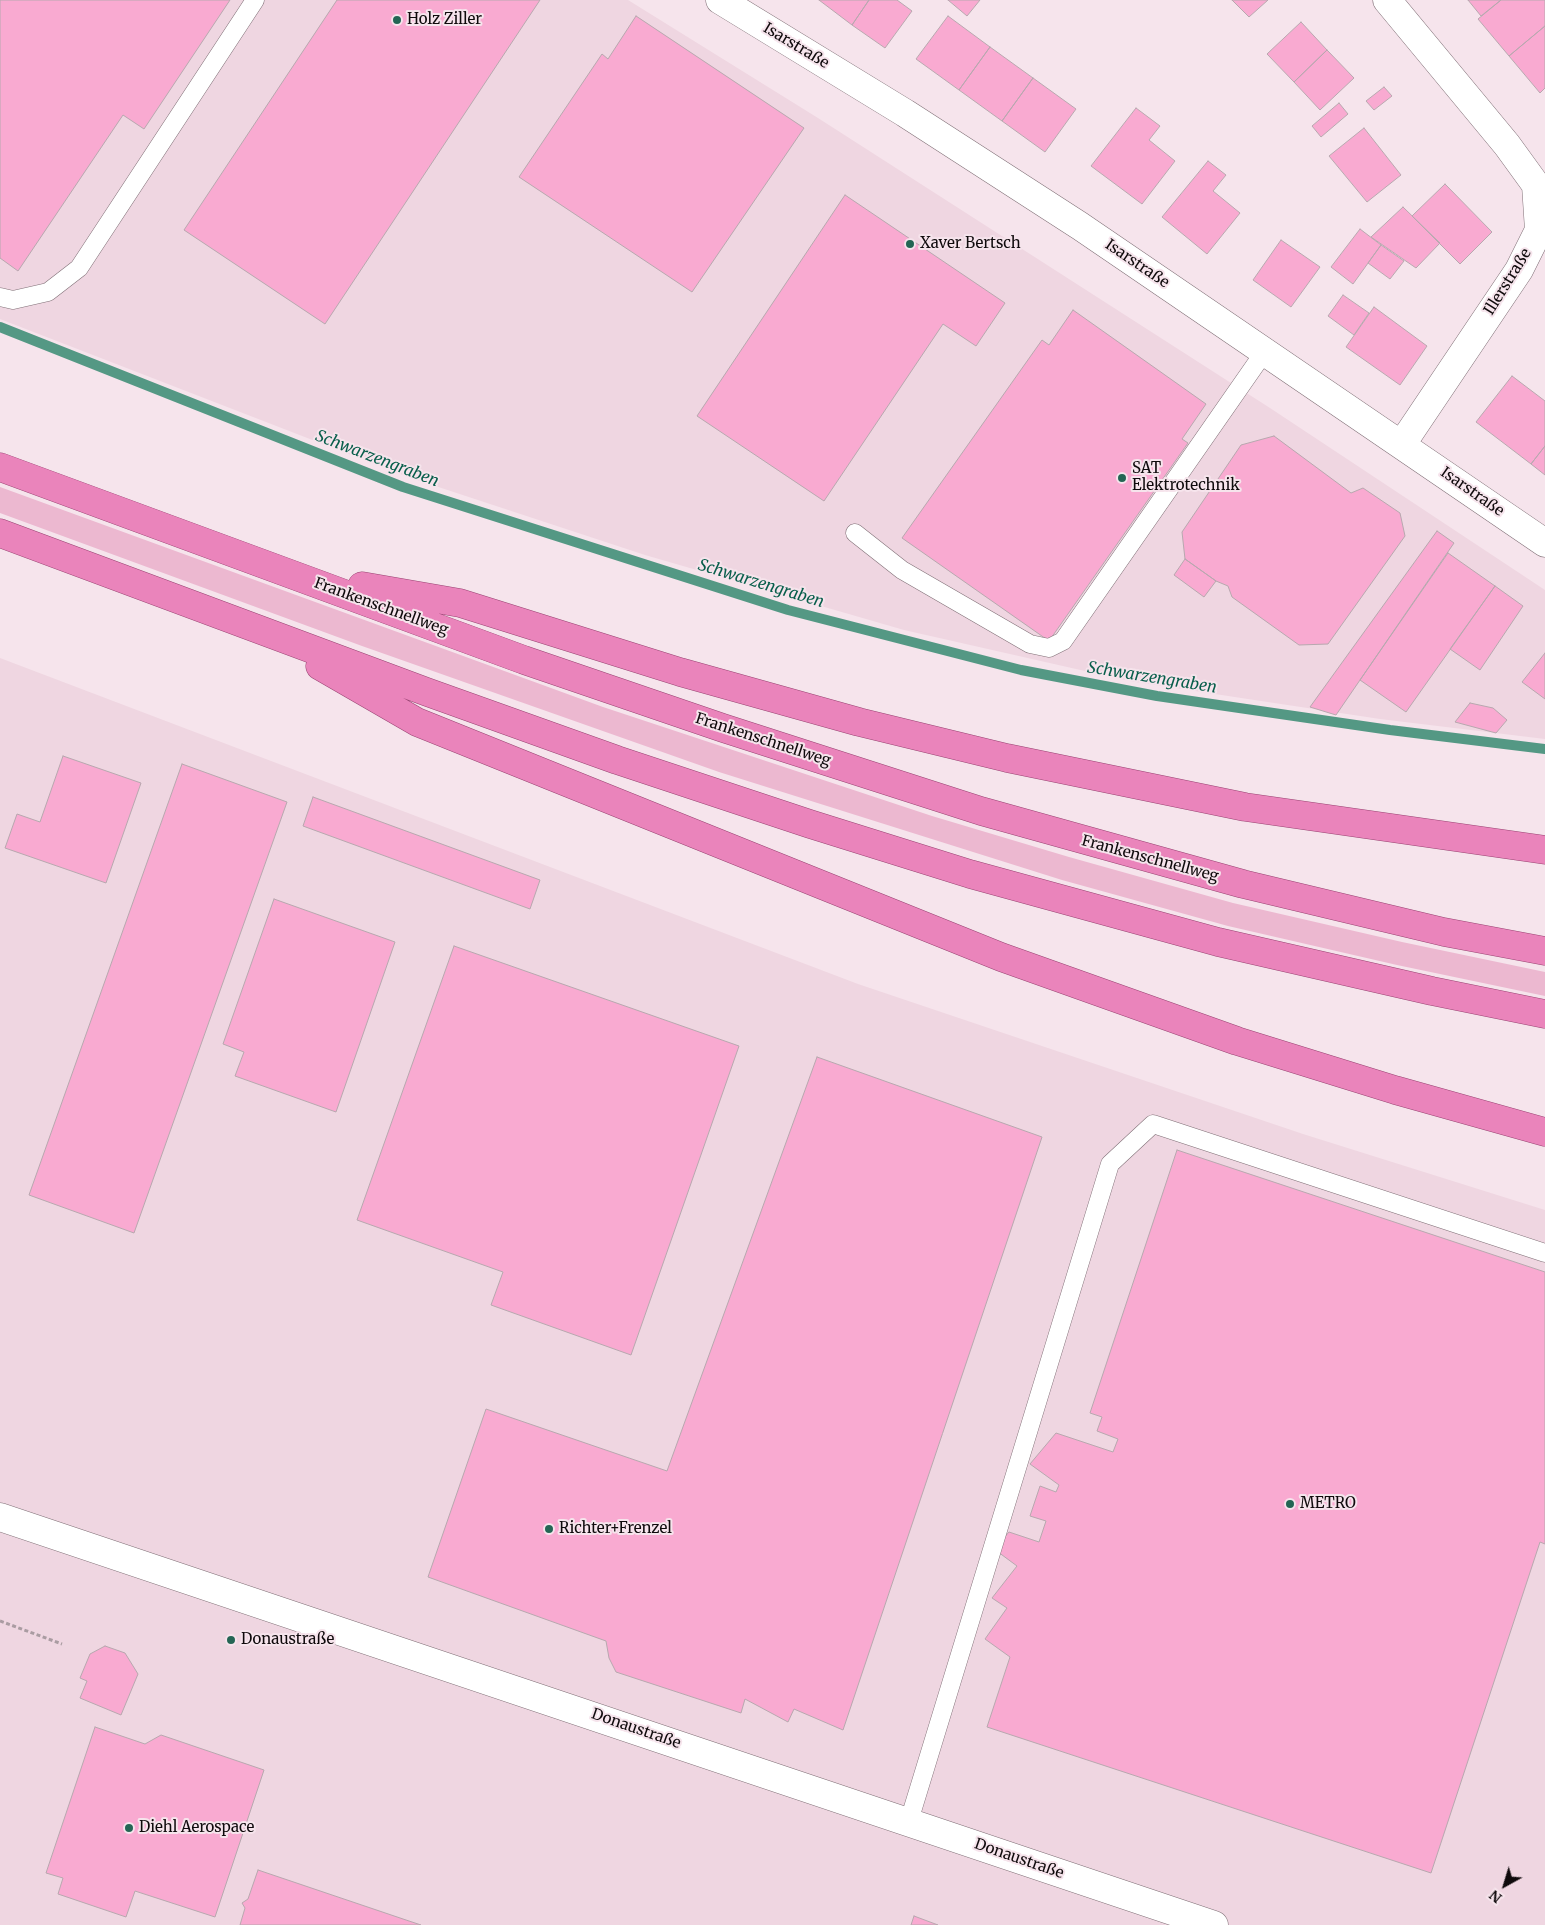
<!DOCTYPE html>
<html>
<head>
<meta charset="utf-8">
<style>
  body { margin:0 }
  #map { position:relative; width:1545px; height:1925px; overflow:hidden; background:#f6e4ec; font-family:Merriweather,serif }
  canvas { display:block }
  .north { position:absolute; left:1480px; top:1860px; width:50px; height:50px; -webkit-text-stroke:4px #f6e4ec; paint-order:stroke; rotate:219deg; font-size:14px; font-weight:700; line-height:20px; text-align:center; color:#0f0a0c }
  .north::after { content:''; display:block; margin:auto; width:18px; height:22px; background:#0f0a0c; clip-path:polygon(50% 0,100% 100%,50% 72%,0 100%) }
</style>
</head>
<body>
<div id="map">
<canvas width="1545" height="1925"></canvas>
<div class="north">N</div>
</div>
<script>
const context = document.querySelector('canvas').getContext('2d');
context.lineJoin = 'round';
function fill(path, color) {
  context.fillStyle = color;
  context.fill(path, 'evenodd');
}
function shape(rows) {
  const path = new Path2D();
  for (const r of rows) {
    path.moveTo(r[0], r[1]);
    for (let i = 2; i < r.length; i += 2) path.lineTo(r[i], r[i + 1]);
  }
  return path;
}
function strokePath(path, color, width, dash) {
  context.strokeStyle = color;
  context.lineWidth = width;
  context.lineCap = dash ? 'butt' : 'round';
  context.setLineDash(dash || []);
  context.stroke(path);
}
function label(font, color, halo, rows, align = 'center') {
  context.font = font + ' Merriweather,serif';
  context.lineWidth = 4;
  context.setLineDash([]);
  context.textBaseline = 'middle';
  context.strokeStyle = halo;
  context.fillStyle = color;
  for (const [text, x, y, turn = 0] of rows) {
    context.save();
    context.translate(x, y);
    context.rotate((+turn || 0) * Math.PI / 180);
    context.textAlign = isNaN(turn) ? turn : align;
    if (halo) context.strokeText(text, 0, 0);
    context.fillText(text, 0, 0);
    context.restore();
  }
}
fill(shape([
  [0,0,628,0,818,118,1270,408,1545,590,1545,739,1380,719,1129,681,904,630,645,555,408,477,0,319],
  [0,658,858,984,1303,1134,1545,1210,1545,1925,0,1925]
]), '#efd6e1');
fill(shape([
  [0,487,603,707,932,816,1069,857,1233,903,1402,942,1545,972,1545,996,1397,965,1228,926,1062,880,719,772,362,646,0,513]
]), '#ecb8d0');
strokePath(shape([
  [0,327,403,487,788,610,1021,670,1157,696,1390,730,1545,749]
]), '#549884', 10);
const building = shape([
  [0,0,230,0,144,129,123,115,18,271,0,258,0,0],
  [337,0,540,0,325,324,184,230,337,0],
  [819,0,869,0,852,25,819,0],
  [869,0,897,0,912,11,885,48,852,25,869,0],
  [948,0,980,0,967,16,948,0],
  [1232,0,1268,0,1249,17,1232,0],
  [1468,0,1501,0,1481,16,1468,0],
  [1501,0,1545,0,1545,26,1509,56,1478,19,1501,0],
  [636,16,804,128,692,292,519,177,602,54,608,59,636,16],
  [948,16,990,47,959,90,916,59,948,16],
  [1301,22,1327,50,1294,82,1267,54,1301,22],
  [1545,26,1545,88,1540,93,1509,56,1545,26],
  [990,47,1033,78,1002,121,959,90,990,47],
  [1327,50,1354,78,1320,110,1294,82,1327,50],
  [1033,78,1076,109,1045,152,1002,121,1033,78],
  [1384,87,1392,96,1374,110,1366,101,1384,87],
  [1339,103,1348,114,1321,137,1312,126,1339,103],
  [1136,108,1160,126,1149,140,1175,161,1142,204,1091,166,1136,108],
  [1364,128,1401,175,1367,202,1329,156,1364,128],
  [1208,161,1226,175,1213,191,1240,213,1207,254,1162,217,1208,161],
  [1445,184,1492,232,1460,264,1412,216,1445,184],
  [845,195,1005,303,976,346,943,324,824,501,697,416,845,195],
  [1403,207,1440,243,1416,268,1371,237,1403,207],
  [1360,229,1381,245,1353,284,1331,267,1360,229],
  [1281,240,1320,267,1291,307,1253,280,1281,240],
  [1381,245,1404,261,1390,279,1368,263,1381,245],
  [1343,295,1369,313,1354,335,1328,316,1343,295],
  [1374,307,1427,346,1400,385,1346,347,1374,307],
  [1073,310,1206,404,1182,439,1188,443,1049,641,902,538,1042,340,1049,345,1073,310],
  [1512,376,1545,401,1545,446,1531,464,1476,422,1512,376],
  [1274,436,1351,493,1363,488,1400,513,1405,536,1328,644,1299,645,1232,597,1228,586,1216,581,1185,559,1182,532,1241,445,1274,436],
  [1545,446,1545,475,1531,464,1545,446],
  [1437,531,1454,543,1336,715,1310,707,1437,531],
  [1448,553,1495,586,1406,712,1360,680,1448,553],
  [1185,559,1216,581,1204,597,1174,575,1185,559],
  [1495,586,1523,606,1480,670,1450,649,1495,586],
  [1545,653,1545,699,1522,682,1545,653],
  [1470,703,1493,708,1507,720,1496,733,1455,722,1470,703],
  [63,756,141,783,106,883,5,848,17,814,40,822,63,756],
  [182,764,287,802,134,1233,29,1195,182,764],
  [313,797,540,880,530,909,303,826,313,797],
  [274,899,395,942,336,1112,235,1076,244,1052,223,1044,274,899],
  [454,946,739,1046,631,1355,491,1305,503,1272,357,1220,454,946],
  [817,1057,1042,1137,843,1730,794,1709,788,1722,745,1699,741,1713,616,1672,609,1658,606,1641,428,1577,486,1409,667,1471,817,1057],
  [1177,1150,1545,1272,1545,1544,1540,1542,1431,1873,987,1727,1010,1657,985,1639,1007,1608,992,1598,1017,1566,994,1549,1009,1532,1039,1542,1046,1521,1030,1516,1040,1486,1056,1492,1059,1485,1030,1464,1056,1433,1113,1452,1118,1439,1097,1431,1102,1417,1090,1413,1177,1150],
  [105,1646,125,1653,138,1674,121,1715,80,1698,87,1681,80,1678,90,1654,105,1646],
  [95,1727,145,1744,161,1735,264,1770,215,1917,135,1891,126,1917,58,1894,63,1878,46,1873,95,1727],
  [258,1870,409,1921,421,1925,240,1925,245,1908,242,1903,248,1899,258,1870],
  [914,1916,938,1925,911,1925,914,1916]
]);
fill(building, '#f9aad1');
strokePath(building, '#b8a8af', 1);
const service = shape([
  [0,297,13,300,48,292,79,268,255,0],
  [855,533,902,570,1030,644,1049,648,1063,641,1265,351],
  [909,1821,1110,1164,1153,1124,1545,1253]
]);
const minor = shape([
  [720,0,905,113,1080,226,1545,543],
  [1387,0,1507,145,1536,185,1539,230,1519,270,1402,444],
  [0,1517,1214,1925]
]);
const trunk = shape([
  [0,467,524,660,723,728,981,811,1243,884,1444,932,1545,951],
  [0,533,427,692,617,760,810,824,970,874,1218,942,1432,991,1545,1014],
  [362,586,460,603,680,672,859,722,1007,758,1245,807,1545,850],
  [320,666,417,722,1001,957,1237,1041,1395,1090,1545,1132]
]);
strokePath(service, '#807077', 19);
strokePath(minor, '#807077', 29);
strokePath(trunk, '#994573', 29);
strokePath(shape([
  [0,1621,62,1644]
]), '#aa9ca2', 3, [4, 2.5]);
strokePath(service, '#fff', 18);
strokePath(minor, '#fff', 28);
strokePath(trunk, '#ea84bb', 28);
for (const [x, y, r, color] of [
  [397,20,5,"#246554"],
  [910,244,5,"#246554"],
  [1122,478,5,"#246554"],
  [1290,1504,5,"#246554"],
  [549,1529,5,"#246554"],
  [231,1640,5,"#246554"],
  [129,1828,5,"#246554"]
]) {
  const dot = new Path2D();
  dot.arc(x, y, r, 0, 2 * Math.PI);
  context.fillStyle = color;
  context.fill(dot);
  strokePath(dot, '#f6e4ec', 2);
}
label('15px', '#0f0a0c', '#f6e4ec', [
  ["Holz Ziller",407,20],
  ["Xaver Bertsch",920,244],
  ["SAT",1132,469],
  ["Elektrotechnik",1132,486],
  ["METRO",1300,1504],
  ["Richter+Frenzel",559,1529],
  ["Donaustraße",241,1640],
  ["Diehl Aerospace",139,1828]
], 'left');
label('15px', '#0f0a0c', '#f6e4ec', [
  ["Isarstraße",796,46,31],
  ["Isarstraße",1137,264,34],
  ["Illerstraße",1508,282,-58],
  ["Isarstraße",1472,492,35],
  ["Frankenschnellweg",381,607,20],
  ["Frankenschnellweg",763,740,18],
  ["Frankenschnellweg",1150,859,15],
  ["Donaustraße",636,1729,19],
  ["Donaustraße",1019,1859,19]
]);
label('italic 16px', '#085e4b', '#f6e4ec', [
  ["Schwarzengraben",377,459,21],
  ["Schwarzengraben",761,584,17],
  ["Schwarzengraben",1152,678,9]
]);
</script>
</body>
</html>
